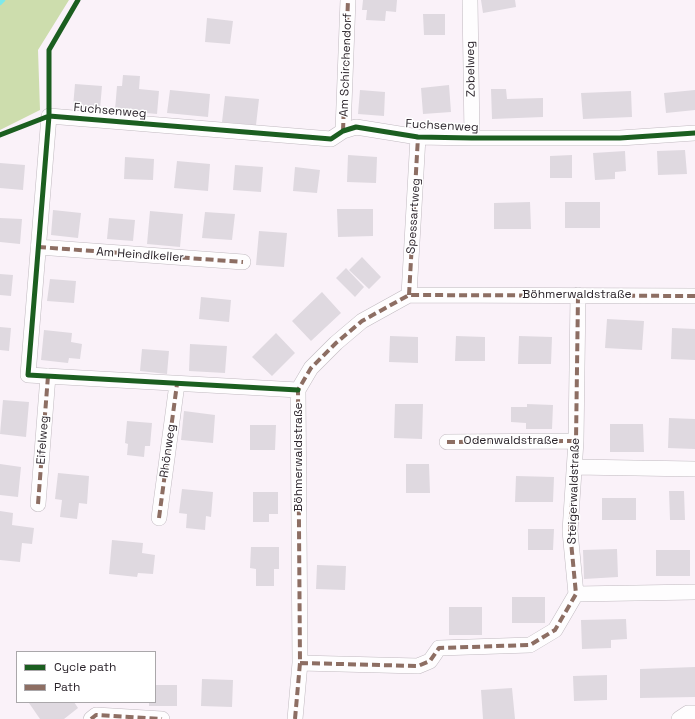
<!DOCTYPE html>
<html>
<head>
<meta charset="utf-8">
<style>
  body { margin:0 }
  #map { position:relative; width:695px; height:719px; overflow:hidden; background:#faf2f9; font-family:"Space Grotesk",sans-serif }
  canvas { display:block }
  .legend { position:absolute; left:16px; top:651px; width:140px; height:52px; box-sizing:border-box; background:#fff; border:1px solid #aaa7aa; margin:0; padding:5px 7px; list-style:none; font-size:12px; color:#2b242b }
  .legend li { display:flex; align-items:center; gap:8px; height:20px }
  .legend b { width:20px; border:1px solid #aaa7aa }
</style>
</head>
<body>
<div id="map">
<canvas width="695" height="719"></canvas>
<ul class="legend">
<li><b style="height:5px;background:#1b5e20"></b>Cycle path</li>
<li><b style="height:5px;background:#8d6e63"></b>Path</li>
</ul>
</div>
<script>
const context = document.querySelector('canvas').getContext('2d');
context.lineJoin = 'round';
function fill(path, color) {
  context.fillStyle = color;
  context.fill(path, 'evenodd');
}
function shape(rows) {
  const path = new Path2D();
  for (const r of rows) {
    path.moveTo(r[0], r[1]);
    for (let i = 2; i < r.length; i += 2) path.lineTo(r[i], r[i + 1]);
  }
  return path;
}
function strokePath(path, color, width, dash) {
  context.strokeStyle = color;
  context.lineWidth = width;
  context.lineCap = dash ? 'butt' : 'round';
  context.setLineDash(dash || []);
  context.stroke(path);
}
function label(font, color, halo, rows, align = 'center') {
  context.font = font + ' "Space Grotesk",sans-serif';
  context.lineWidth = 3;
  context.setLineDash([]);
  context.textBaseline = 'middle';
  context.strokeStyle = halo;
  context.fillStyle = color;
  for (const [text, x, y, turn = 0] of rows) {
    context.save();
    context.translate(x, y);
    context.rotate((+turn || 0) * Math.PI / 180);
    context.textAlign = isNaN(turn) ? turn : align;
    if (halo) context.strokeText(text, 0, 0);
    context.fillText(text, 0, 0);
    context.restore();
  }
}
fill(shape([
  [0,0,69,0,38,50,40,110,0,130]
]), '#cdddad');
strokePath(shape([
  [0,3,3,0]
]), '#7de8eb', 4.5);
fill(shape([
  [363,0,397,0,396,12,386,11,385,21,366,20,367,10,362,10],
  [481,0,515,0,516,7,483,13],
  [423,14,445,14,445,35,424,35],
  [207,18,233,21,230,44,205,42],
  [123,75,140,76,139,89,159,91,157,114,115,110,117,86,122,86],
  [75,84,102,86,100,109,73,107],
  [449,85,451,112,423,114,421,88],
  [491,89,506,89,507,99,543,98,543,117,492,119],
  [170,90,210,94,208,117,167,113],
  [360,90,385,92,384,116,358,114],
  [695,90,695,110,666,113,664,93],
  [631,91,632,117,583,119,581,93],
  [225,96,259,99,256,125,222,122],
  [685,150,687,174,658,175,657,151],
  [625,151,626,171,615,172,615,179,595,180,593,153],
  [348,155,377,157,376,183,347,182],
  [572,155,572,178,550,178,550,156],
  [125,157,154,159,153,180,124,179],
  [177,161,210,164,208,191,174,188],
  [0,163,25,165,23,190,0,188],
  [235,165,263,167,261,192,233,190],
  [295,167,320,170,317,193,293,191],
  [530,202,531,229,494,229,494,203],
  [565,202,600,202,600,228,565,228],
  [337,209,373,209,373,236,338,237],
  [53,210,81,213,78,238,51,235],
  [150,211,183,214,180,247,147,244],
  [205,212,235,214,232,240,202,238],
  [0,218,22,219,20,244,0,242],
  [109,218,135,220,133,241,107,239],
  [259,231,287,233,284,267,256,265],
  [362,257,381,277,369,289,349,270],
  [346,268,364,287,355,297,336,278],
  [0,274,13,275,11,296,0,295],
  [50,279,76,281,74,303,47,301],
  [322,292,341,313,311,341,292,321],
  [201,297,231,300,229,322,199,319],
  [607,319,644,321,642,350,605,348],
  [0,327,11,328,9,351,0,350],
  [672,328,695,329,695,360,671,359],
  [44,330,72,333,71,342,82,344,80,359,69,358,68,363,41,360],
  [276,333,295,353,272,376,252,357],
  [390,336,418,337,418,363,389,362],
  [456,336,485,337,485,361,455,361],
  [519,336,552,337,551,364,518,364],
  [190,344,227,346,225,373,189,371],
  [142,349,169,351,167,374,140,371],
  [3,400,29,402,26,437,0,434],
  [395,404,423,404,422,439,394,438],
  [527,404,553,405,552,429,526,429,526,423,511,422,511,407,527,407],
  [184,411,215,415,213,443,181,440],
  [669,418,695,419,695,449,668,448],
  [127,421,152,423,150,446,145,446,144,457,127,455,128,444,125,443],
  [610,424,643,424,644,452,610,452],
  [250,425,276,425,275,450,250,450],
  [0,464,21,467,18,497,0,495],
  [406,464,429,464,430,493,406,493],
  [58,473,89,476,87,504,79,503,77,519,60,517,62,500,55,499],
  [516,476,554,477,553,502,515,502],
  [182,489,213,492,211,517,206,516,205,530,186,528,187,514,179,513],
  [669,491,684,491,685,520,670,520],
  [253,492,278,492,278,514,269,514,269,522,253,522],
  [602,498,636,498,636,520,602,520],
  [0,511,13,513,12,525,34,528,32,544,22,543,20,562,0,560],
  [528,529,554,529,553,550,528,550],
  [112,540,143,543,142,553,155,555,153,574,138,573,137,577,109,574],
  [251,547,279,547,279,569,274,569,274,586,256,586,256,569,250,568],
  [617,549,618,577,584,579,583,550],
  [656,550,690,550,690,576,656,576],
  [317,565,346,566,345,590,316,589],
  [512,597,545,597,545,623,512,623],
  [449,607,482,607,482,635,449,635],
  [626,619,627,639,611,640,611,648,582,649,581,620],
  [695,667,695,697,640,698,640,669],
  [607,675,607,700,574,701,573,676],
  [202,679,233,680,232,707,201,706],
  [155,685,177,685,177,706,149,706,149,702,155,702],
  [512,688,515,719,483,719,481,690],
  [31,702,74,702,78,708,64,719,40,719,29,703]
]), '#dfd9e0');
const minor = shape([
  [470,0,472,138],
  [343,131,348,0],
  [38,247,243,262],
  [409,295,418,137],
  [298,390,28,375,49,116,331,139,343,131,356,127,418,137,472,138,620,138,695,133],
  [447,442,576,441],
  [575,467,695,469],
  [38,504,48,376],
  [159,518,177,384],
  [576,594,695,592],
  [300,663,418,666,430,661,439,648,530,645,555,630,576,594,570,531,576,441,578,295],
  [91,719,96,715,162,719],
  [295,719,300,663,298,390,311,368,336,343,362,321,409,295,695,296],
  [679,719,688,713,695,713]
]);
strokePath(minor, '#c1bac0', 16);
strokePath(minor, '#fefdfe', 15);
strokePath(shape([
  [343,131,348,0],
  [38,247,243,262],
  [409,295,418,137],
  [447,442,576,441],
  [38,504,48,376],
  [159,518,177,384],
  [300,663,418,666,430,661,439,648,530,645,555,630,576,594,570,531,576,441,578,295],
  [91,719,96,715,162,719],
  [295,719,300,663,298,390,311,368,336,343,362,321,409,295,695,296]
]), '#8d6e63', 4, [8, 4]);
strokePath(shape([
  [0,135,49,116,49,50,78,0],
  [298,390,28,375,49,116,331,139,343,131,356,127,418,137,472,138,620,138,695,133]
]), '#1b5e20', 5);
label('12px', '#2b242b', '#fff', [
  ["Am Schirchendorf",346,65,-88],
  ["Zobelweg",471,69,-91],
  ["Fuchsenweg",110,111,5],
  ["Fuchsenweg",442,126,3],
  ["Spessartweg",414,216,-86],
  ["Am Heindlkeller",140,255,4],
  ["Böhmerwaldstraße",577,295],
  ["Eifelweg",43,440,-86],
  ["Odenwaldstraße",511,441],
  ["Rhönweg",168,451,-82],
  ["Böhmerwaldstraße",299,457,-90],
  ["Steigerwaldstraße",574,491,-88]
]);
</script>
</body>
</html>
